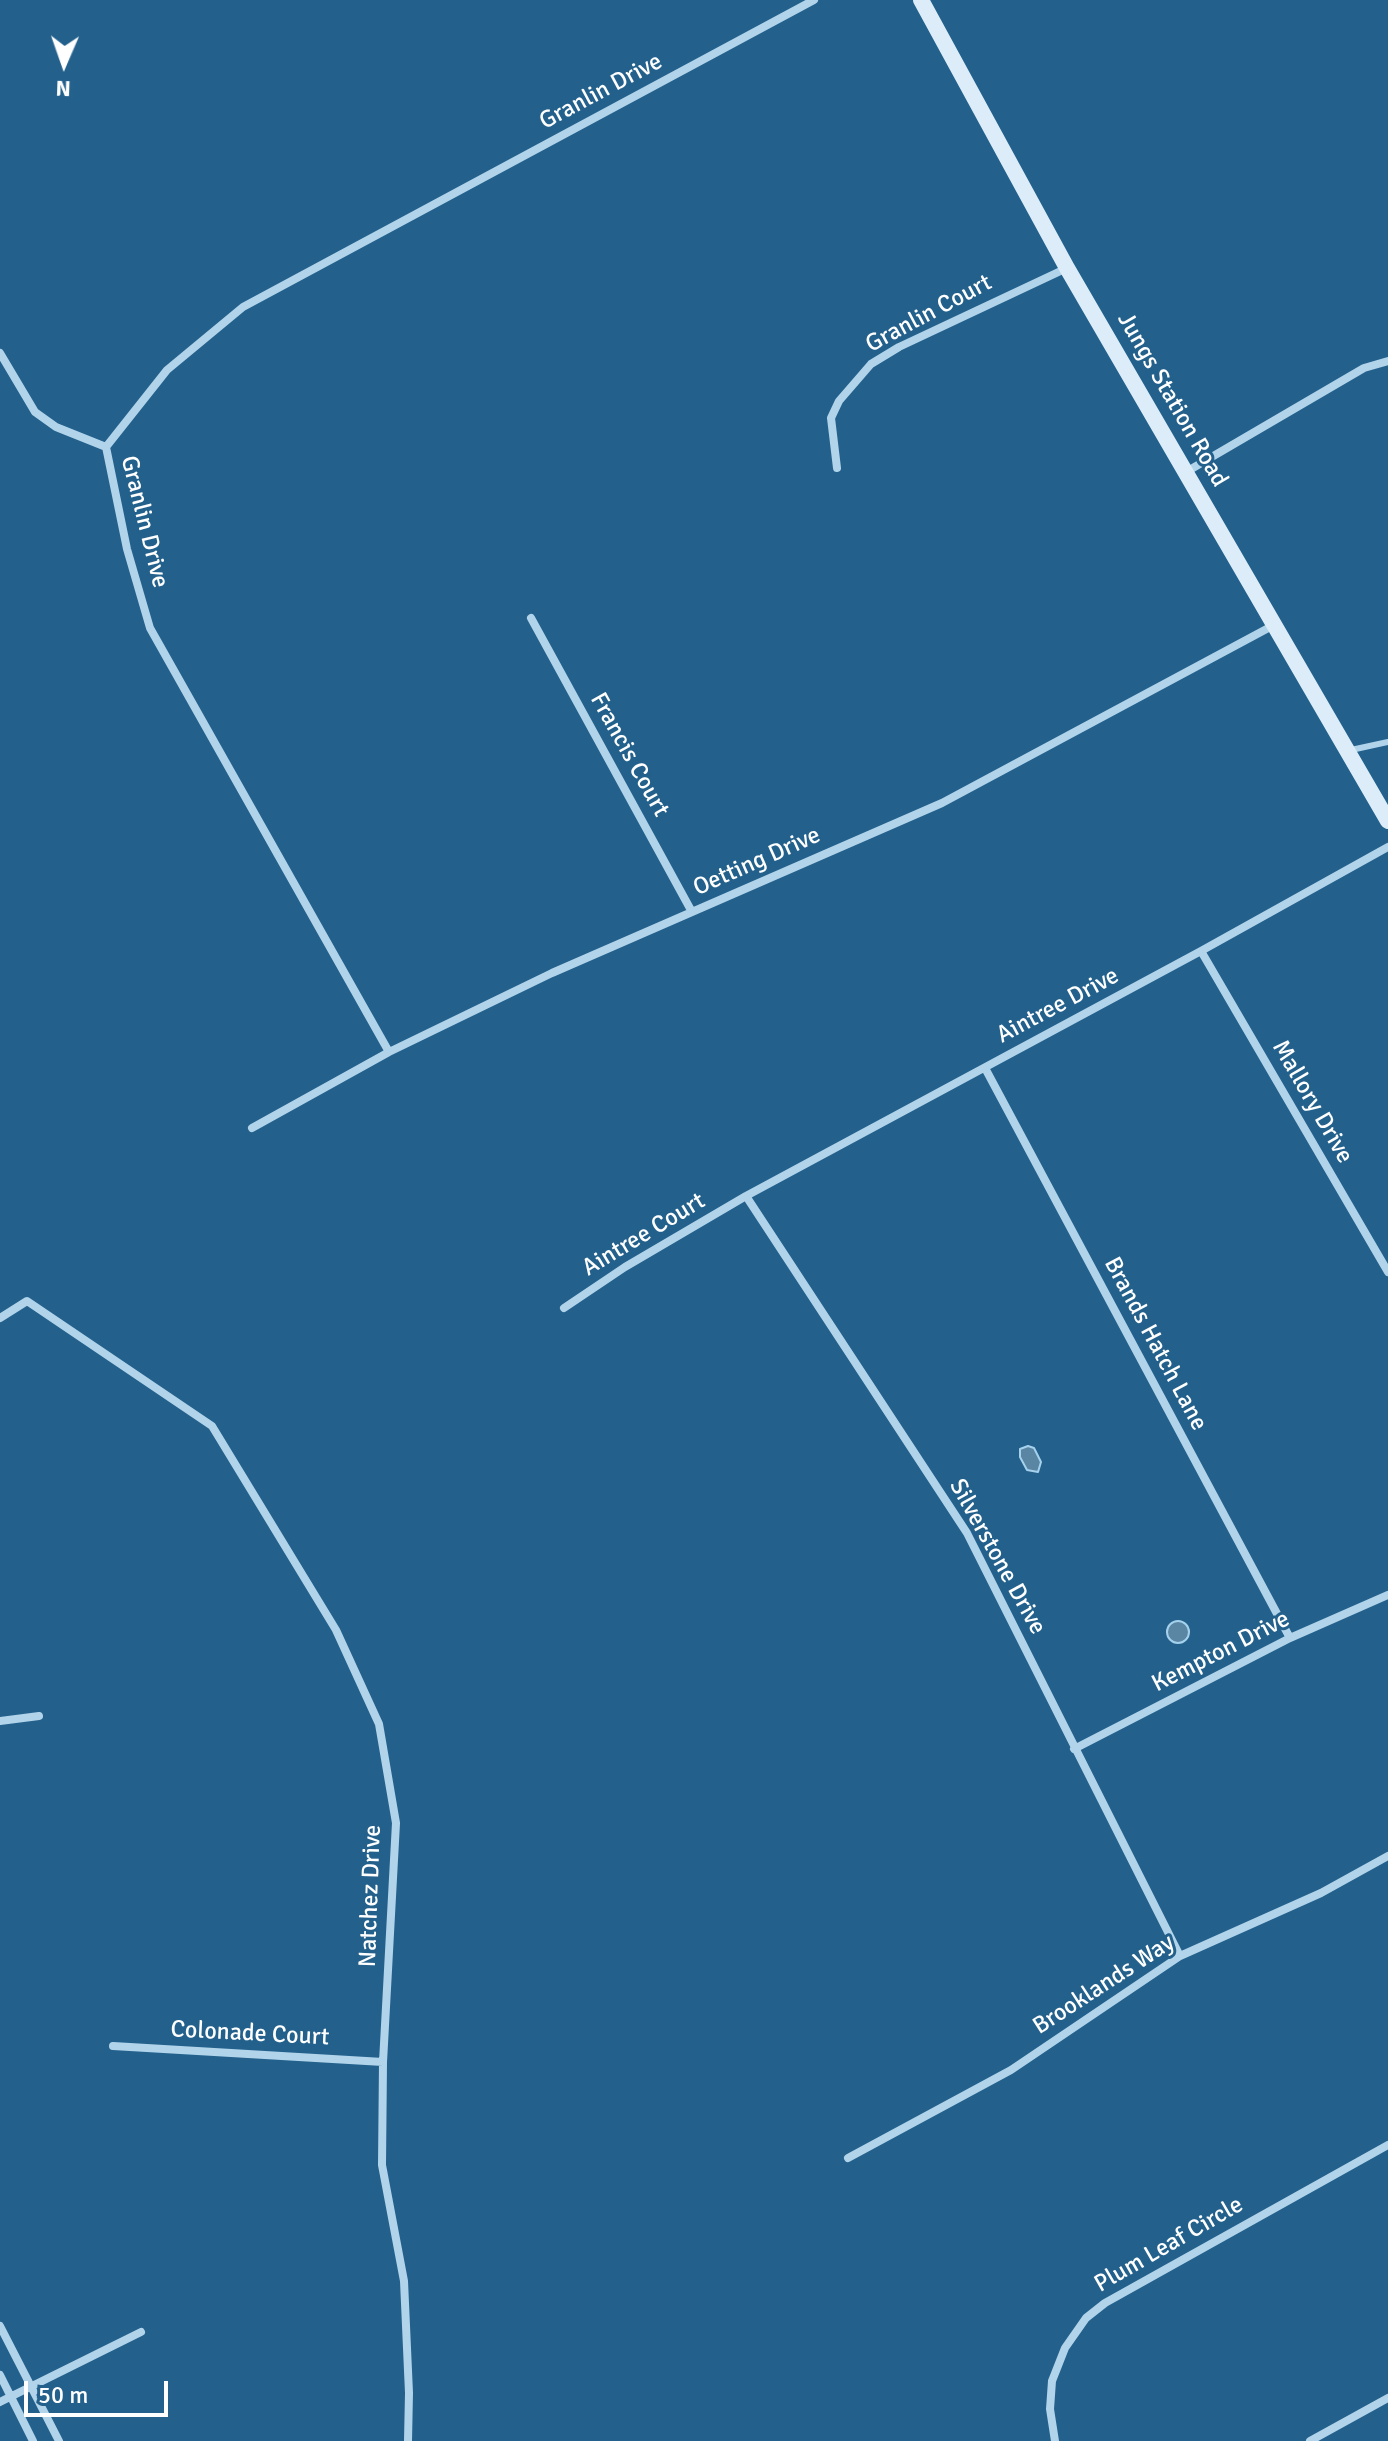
<!DOCTYPE html>
<html>
<head>
<meta charset="utf-8">
<style>
  body { margin:0 }
  #map { position:relative; width:1388px; height:2441px; overflow:hidden; background:#23618c; font-family:Signika,sans-serif }
  canvas { display:block }
  .north { position:absolute; left:24px; top:24px; width:80px; height:80px; -webkit-text-stroke:6px #23618c; paint-order:stroke; rotate:182deg; font-size:22px; font-weight:700; line-height:32px; text-align:center; color:#fff }
  .north::after { content:''; display:block; margin:auto; width:28px; height:36px; background:#fff; clip-path:polygon(50% 0,100% 100%,50% 72%,0 100%) }
  .scale { position:absolute; left:24px; top:2381px; width:144px; height:36px; box-sizing:border-box; border:4px solid #fff; border-top:0; padding-left:10px; font-size:24px; line-height:28px; white-space:nowrap; color:#fff; -webkit-text-stroke:6px #23618c; paint-order:stroke }
</style>
</head>
<body>
<div id="map">
<canvas width="1388" height="2441"></canvas>
<div class="north">N</div>
<div class="scale">50 m</div>
</div>
<script>
const context = document.querySelector('canvas').getContext('2d');
context.lineJoin = 'round';
function fill(path, color) {
  context.fillStyle = color;
  context.fill(path, 'evenodd');
}
function shape(rows) {
  const path = new Path2D();
  for (const r of rows) {
    if (r.length === 3) {
      path.moveTo(r[0] + r[2], r[1]);
      path.arc(r[0], r[1], r[2], 0, 2 * Math.PI);
      continue;
    }
    path.moveTo(r[0], r[1]);
    for (let i = 2; i < r.length; i += 2) path.lineTo(r[i], r[i + 1]);
  }
  return path;
}
function strokePath(path, color, width, dash) {
  context.strokeStyle = color;
  context.lineWidth = width;
  context.lineCap = dash ? 'butt' : 'round';
  context.setLineDash(dash || []);
  context.stroke(path);
}
function label(font, color, halo, rows, align = 'center') {
  context.font = font + ' Signika,sans-serif';
  context.lineWidth = 6;
  context.setLineDash([]);
  context.textBaseline = 'middle';
  context.strokeStyle = halo;
  context.fillStyle = color;
  for (const [text, x, y, turn = 0] of rows) {
    context.save();
    context.translate(x, y);
    context.rotate((+turn || 0) * Math.PI / 180);
    context.textAlign = isNaN(turn) ? turn : align;
    if (halo) context.strokeText(text, 0, 0);
    context.fillText(text, 0, 0);
    context.restore();
  }
}
const water = shape([
  [1028,1446,1034,1448,1041,1462,1038,1472,1027,1470,1020,1457,1020,1449,1028,1446],
  [1178,1632,11]
]);
fill(water, '#5b86a3');
strokePath(water, '#a5d1ec', 2);
strokePath(shape([
  [1351,750,1388,742]
]), '#b1d4eb', 6);
strokePath(shape([
  [0,353,35,412,56,427,106,447],
  [106,447,167,370,243,307,814,0],
  [106,447,127,549,150,628,389,1052],
  [837,468,831,418,839,401,871,364,899,347,1067,268],
  [1186,472,1364,368,1388,361],
  [531,618,692,912],
  [1201,951,1388,1272],
  [985,1068,1290,1638],
  [252,1128,389,1052,552,973,942,803,1274,625],
  [746,1196,967,1533,1180,1956],
  [564,1308,625,1267,746,1196,1201,951,1388,847],
  [0,1318,27,1301,212,1426,336,1630,379,1724,396,1823,383,2062,382,2165,404,2281,409,2393,408,2441],
  [0,1721,39,1716],
  [1074,1749,1290,1638,1388,1595],
  [113,2046,383,2062],
  [848,2158,1011,2070,1180,1956,1321,1893,1388,1856],
  [0,2326,59,2441],
  [0,2375,33,2441],
  [0,2402,141,2332],
  [1055,2441,1050,2409,1052,2381,1065,2348,1086,2318,1105,2303,1388,2145],
  [1310,2441,1388,2398]
]), '#b1d4eb', 8);
strokePath(shape([
  [921,0,1067,268,1388,821]
]), '#dcedf9', 16);
label('24px', '#fff', '#23618c', [
  ["Granlin Drive",601,92,-28],
  ["Granlin Court",929,314,-28],
  ["Jungs Station Road",1172,400,60],
  ["Granlin Drive",144,522,76],
  ["Francis Court",629,755,61],
  ["Oetting Drive",757,862,-24],
  ["Aintree Drive",1058,1006,-28],
  ["Mallory Drive",1312,1102,60],
  ["Aintree Court",644,1235,-31],
  ["Brands Hatch Lane",1155,1344,62],
  ["Silverstone Drive",997,1557,61],
  ["Kempton Drive",1221,1652,-27],
  ["Natchez Drive",371,1896,-88],
  ["Brooklands Way",1104,1985,-33],
  ["Colonade Court",250,2034,3],
  ["Plum Leaf Circle",1169,2245,-30]
]);
</script>
</body>
</html>
